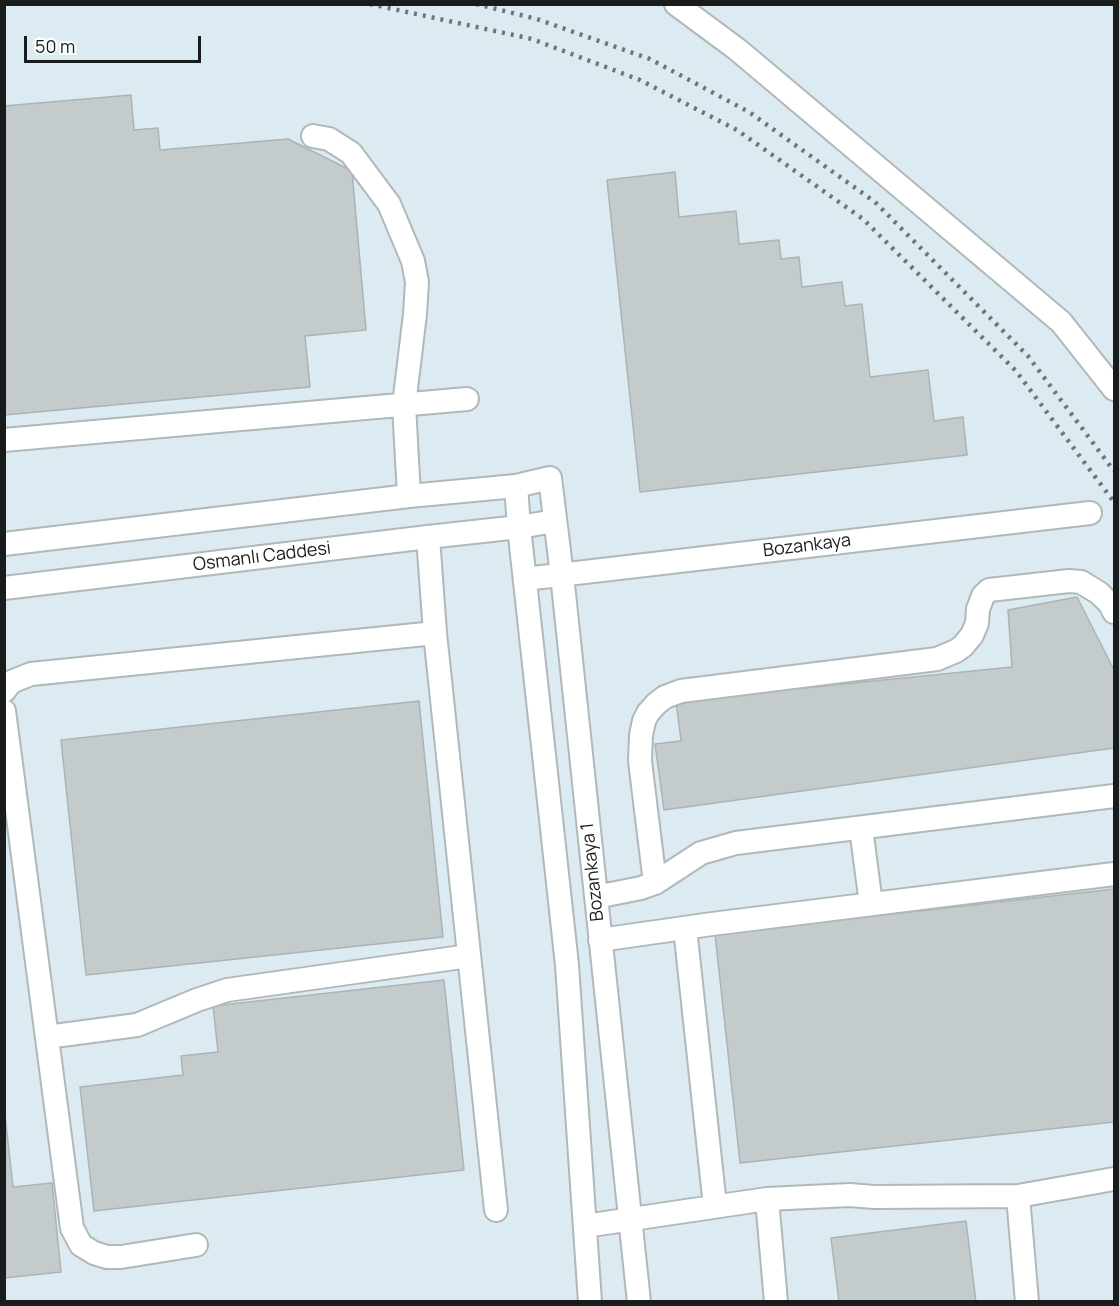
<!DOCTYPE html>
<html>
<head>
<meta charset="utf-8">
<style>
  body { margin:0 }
  #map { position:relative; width:1119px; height:1306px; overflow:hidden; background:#edf5f8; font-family:Manrope,sans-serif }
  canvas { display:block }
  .frame { position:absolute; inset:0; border:6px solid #191c1d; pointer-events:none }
  .scale { position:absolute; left:24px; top:36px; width:177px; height:27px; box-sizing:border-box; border:3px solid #191c1d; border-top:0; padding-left:8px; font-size:18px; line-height:21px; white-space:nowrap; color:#191c1d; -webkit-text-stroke:4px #fff; paint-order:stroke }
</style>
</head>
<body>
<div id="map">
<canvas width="1119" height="1306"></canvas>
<div class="frame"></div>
<div class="scale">50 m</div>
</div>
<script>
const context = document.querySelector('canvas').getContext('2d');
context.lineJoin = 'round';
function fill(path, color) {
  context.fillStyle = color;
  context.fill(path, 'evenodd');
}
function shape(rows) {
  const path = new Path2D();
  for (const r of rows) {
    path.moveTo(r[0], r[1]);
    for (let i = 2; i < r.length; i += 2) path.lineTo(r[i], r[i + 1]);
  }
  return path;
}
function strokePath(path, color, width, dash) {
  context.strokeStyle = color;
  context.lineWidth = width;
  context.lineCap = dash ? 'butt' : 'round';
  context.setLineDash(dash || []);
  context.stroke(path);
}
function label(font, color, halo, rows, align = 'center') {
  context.font = font + ' Manrope,sans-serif';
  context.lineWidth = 4.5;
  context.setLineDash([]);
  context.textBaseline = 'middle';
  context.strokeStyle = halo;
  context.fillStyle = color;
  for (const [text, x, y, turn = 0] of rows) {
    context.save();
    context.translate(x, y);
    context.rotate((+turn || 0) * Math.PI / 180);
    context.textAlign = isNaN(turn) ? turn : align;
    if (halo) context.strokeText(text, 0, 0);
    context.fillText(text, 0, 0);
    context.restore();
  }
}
fill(shape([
  [5,5,1114,5,1114,1301,5,1301]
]), '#dbebf1');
const building = shape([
  [131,95,134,130,158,128,160,150,288,139,352,171,366,330,305,336,310,387,4,415,4,106,131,95],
  [675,172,679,217,736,211,739,244,779,240,781,259,799,257,802,287,842,282,845,306,862,304,870,377,928,370,934,421,963,417,967,455,640,492,607,180,675,172],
  [1077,597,1114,670,1114,748,664,810,655,744,681,741,676,701,1012,667,1008,610,1077,597],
  [419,701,443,937,86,975,61,740,419,701],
  [1114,889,1114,1122,740,1163,715,934,1114,889],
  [444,980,464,1170,94,1211,80,1087,183,1075,181,1056,218,1052,213,1006,444,980],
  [4,1106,13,1187,52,1183,61,1272,4,1278,4,1106],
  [966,1221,976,1302,839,1302,831,1238,966,1221]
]);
fill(building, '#c3cbcd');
strokePath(building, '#acb3b6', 1.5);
const minor = shape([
  [676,4,738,50,1061,322,1114,389],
  [313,136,329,139,351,153,389,204,413,261,417,282,415,314,404,405,409,496],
  [4,440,467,399],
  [516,486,519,527,567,965,590,1302],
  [428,537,435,633,496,1210],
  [4,544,409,496,516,486,550,478,562,575,639,1302],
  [525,579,1090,513],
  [4,588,428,537,519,527,555,521],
  [4,691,11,682,31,674,435,633],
  [4,711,72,1228,81,1245,94,1253,107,1257,121,1257,196,1245],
  [861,828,871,904],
  [655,883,640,761,641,735,644,721,648,713,656,704,665,697,681,691,937,659,956,651,963,646,972,635,977,623,978,609,983,596,989,590,1069,581,1081,582,1099,593,1110,604,1114,612],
  [596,897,641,888,655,883,701,853,736,843,1114,796],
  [685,928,715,1206],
  [600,940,712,924,1114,874],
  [47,1037,137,1025,197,1000,227,990,469,956],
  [1018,1196,1027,1302],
  [767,1199,776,1302],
  [585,1226,767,1199,850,1195,874,1197,1018,1196,1114,1179]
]);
strokePath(minor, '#b0b8ba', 26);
strokePath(minor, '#fff', 22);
strokePath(shape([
  [370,4,532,39,640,80,737,130,863,219,1016,371,1114,502],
  [476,4,537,19,650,59,749,112,875,202,1028,356,1114,471]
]), '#707576', 4.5, [3, 6]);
label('18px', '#191c1d', '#fff', [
  ["Bozankaya",807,546,-7],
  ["Osmanlı Caddesi",262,557,-7],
  ["Bozankaya 1",593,872,-96]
]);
</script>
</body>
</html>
